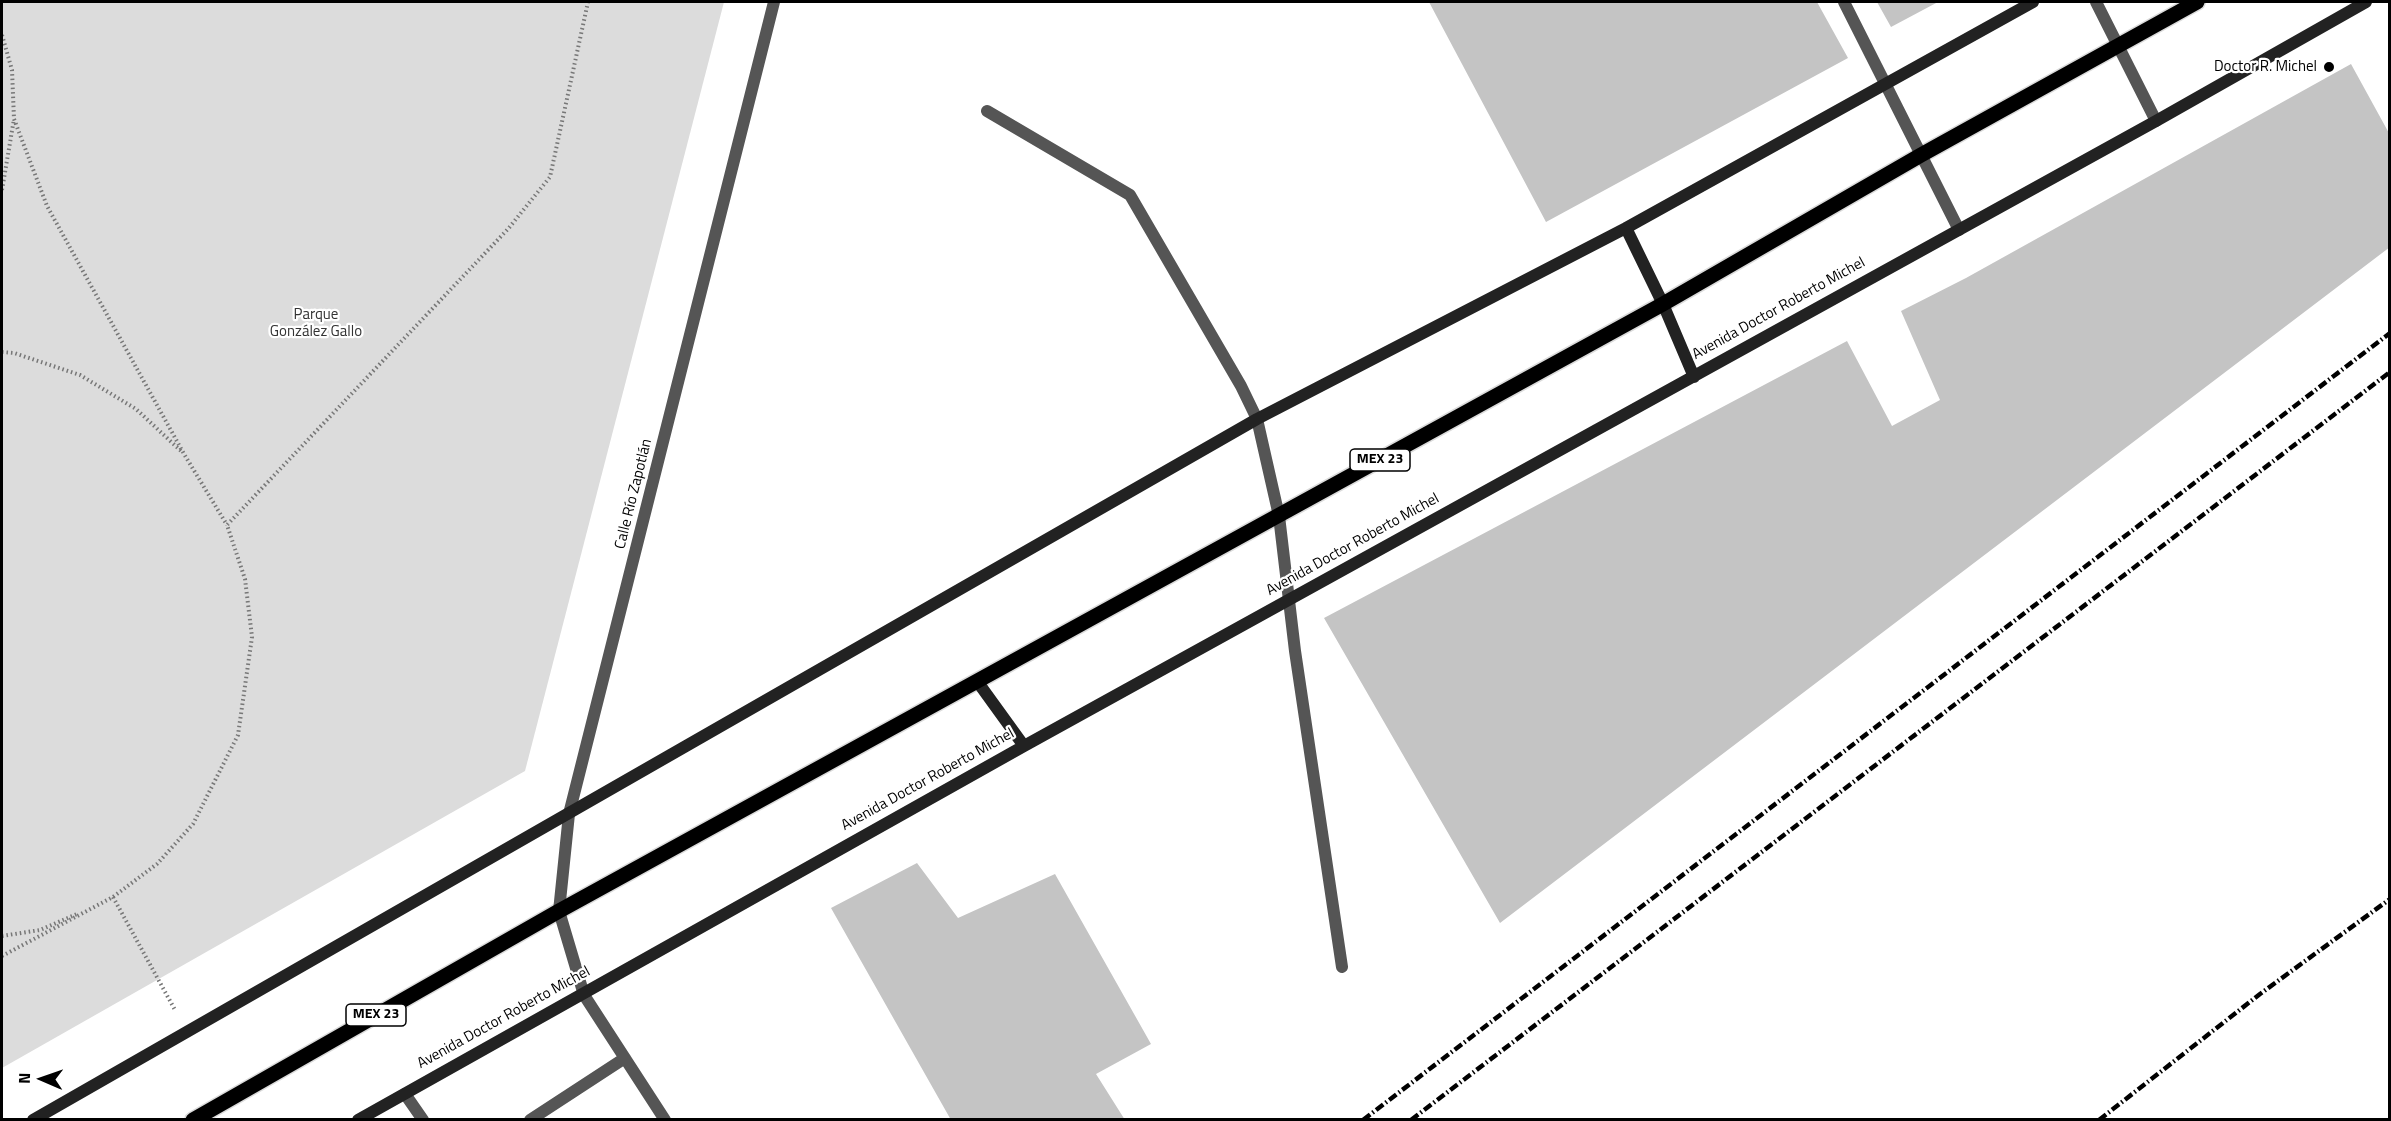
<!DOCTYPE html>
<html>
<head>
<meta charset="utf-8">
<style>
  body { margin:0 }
  #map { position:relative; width:2391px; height:1121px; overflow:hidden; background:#fff; font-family:"Titillium Web",sans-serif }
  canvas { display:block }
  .frame { position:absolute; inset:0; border:3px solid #000; pointer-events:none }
  .north { position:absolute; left:12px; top:1049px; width:60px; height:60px; -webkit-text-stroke:4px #fff; paint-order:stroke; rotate:272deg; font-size:16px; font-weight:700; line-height:24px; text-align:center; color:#000 }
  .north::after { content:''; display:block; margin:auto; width:21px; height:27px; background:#000; clip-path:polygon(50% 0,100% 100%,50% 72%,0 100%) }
</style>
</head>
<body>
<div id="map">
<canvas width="2391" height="1121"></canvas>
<div class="frame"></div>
<div class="north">N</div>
</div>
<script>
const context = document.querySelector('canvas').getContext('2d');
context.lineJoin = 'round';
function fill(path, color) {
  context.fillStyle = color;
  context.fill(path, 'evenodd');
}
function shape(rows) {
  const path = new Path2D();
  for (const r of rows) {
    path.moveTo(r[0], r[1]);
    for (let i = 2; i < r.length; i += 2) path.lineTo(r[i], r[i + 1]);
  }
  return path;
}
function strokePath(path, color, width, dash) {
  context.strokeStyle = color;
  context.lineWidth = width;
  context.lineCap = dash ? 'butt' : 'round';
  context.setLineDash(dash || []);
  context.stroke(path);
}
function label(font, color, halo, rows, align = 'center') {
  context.font = font + ' "Titillium Web",sans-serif';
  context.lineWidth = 4.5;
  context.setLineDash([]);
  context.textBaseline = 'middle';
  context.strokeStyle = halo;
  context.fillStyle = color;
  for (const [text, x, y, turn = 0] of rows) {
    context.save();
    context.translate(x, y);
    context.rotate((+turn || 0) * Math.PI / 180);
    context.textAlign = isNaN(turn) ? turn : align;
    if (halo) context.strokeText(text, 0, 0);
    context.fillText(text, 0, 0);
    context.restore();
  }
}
fill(shape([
  [2,2,724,2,525,771,2,1068]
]), '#dcdcdc');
fill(shape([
  [1429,2,1817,2,1848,58,1546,222],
  [1877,2,1938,2,1891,27],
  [2351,64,2390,135,2390,247,1500,923,1324,618,1847,341,1892,426,1940,400,1901,311,1966,278],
  [917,863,958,918,1055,874,1151,1044,1096,1074,1125,1120,951,1120,831,908]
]), '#c4c4c4');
const primary = shape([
  [193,1120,559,911,1663,304,1921,155,2197,2]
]);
strokePath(primary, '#dbdbdb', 18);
strokePath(shape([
  [2,35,12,70,14,119,47,206,184,454,227,525],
  [2,190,14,119],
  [2,352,14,353,80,375,136,409,181,451],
  [113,897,175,1010],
  [2,936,40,930,77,914],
  [2,956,113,897,157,864,193,824,238,735,252,637,245,579,227,525,508,229,550,177,588,2]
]), '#777', 4, [1.5, 3]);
strokePath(shape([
  [1844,2,1959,230],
  [2096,2,2156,121],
  [987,111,1130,195,1241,386,1257,419,1279,516,1295,651,1342,967],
  [584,995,665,1120],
  [405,1094,423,1120],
  [530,1120,625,1058]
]), '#555', 12);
strokePath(shape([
  [584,995,559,911,569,814,774,2]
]), '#555', 12);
strokePath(shape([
  [1626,228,1663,304,1694,377],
  [977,681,1024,746],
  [33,1120,1257,419,1626,228,2033,2],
  [358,1120,1024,746,2156,121,2366,2]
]), '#222', 12);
strokePath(primary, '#000', 15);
strokePath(shape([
  [1363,1120,2390,333],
  [1411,1120,2390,372],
  [2099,1120,2260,994,2390,899]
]), '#000', 4.5, [9, 3, 1.5, 3]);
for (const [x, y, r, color] of [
  [2329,67,6,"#000"]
]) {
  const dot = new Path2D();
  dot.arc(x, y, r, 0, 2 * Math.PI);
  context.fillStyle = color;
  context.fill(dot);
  strokePath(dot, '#fff', 2);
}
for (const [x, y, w] of [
  [1380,460,60],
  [376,1015,60]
]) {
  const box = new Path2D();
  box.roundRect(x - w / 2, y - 11, w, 22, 4.5);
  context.fillStyle = '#fff';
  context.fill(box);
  strokePath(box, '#000', 1.5);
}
label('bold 14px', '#000', null, [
  ["MEX 23",1380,460],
  ["MEX 23",376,1015]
]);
label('15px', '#000', '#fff', [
  ["Doctor R. Michel",2317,67]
], 'right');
label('15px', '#000', '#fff', [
  ["Avenida Doctor Roberto Michel",1779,309,-29],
  ["Calle Río Zapotlán",634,494,-76],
  ["Avenida Doctor Roberto Michel",1353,545,-29],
  ["Avenida Doctor Roberto Michel",928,780,-29],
  ["Avenida Doctor Roberto Michel",504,1018,-29]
]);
label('15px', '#333', '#fff', [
  ["Parque",316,315],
  ["González Gallo",316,332]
]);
</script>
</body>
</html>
